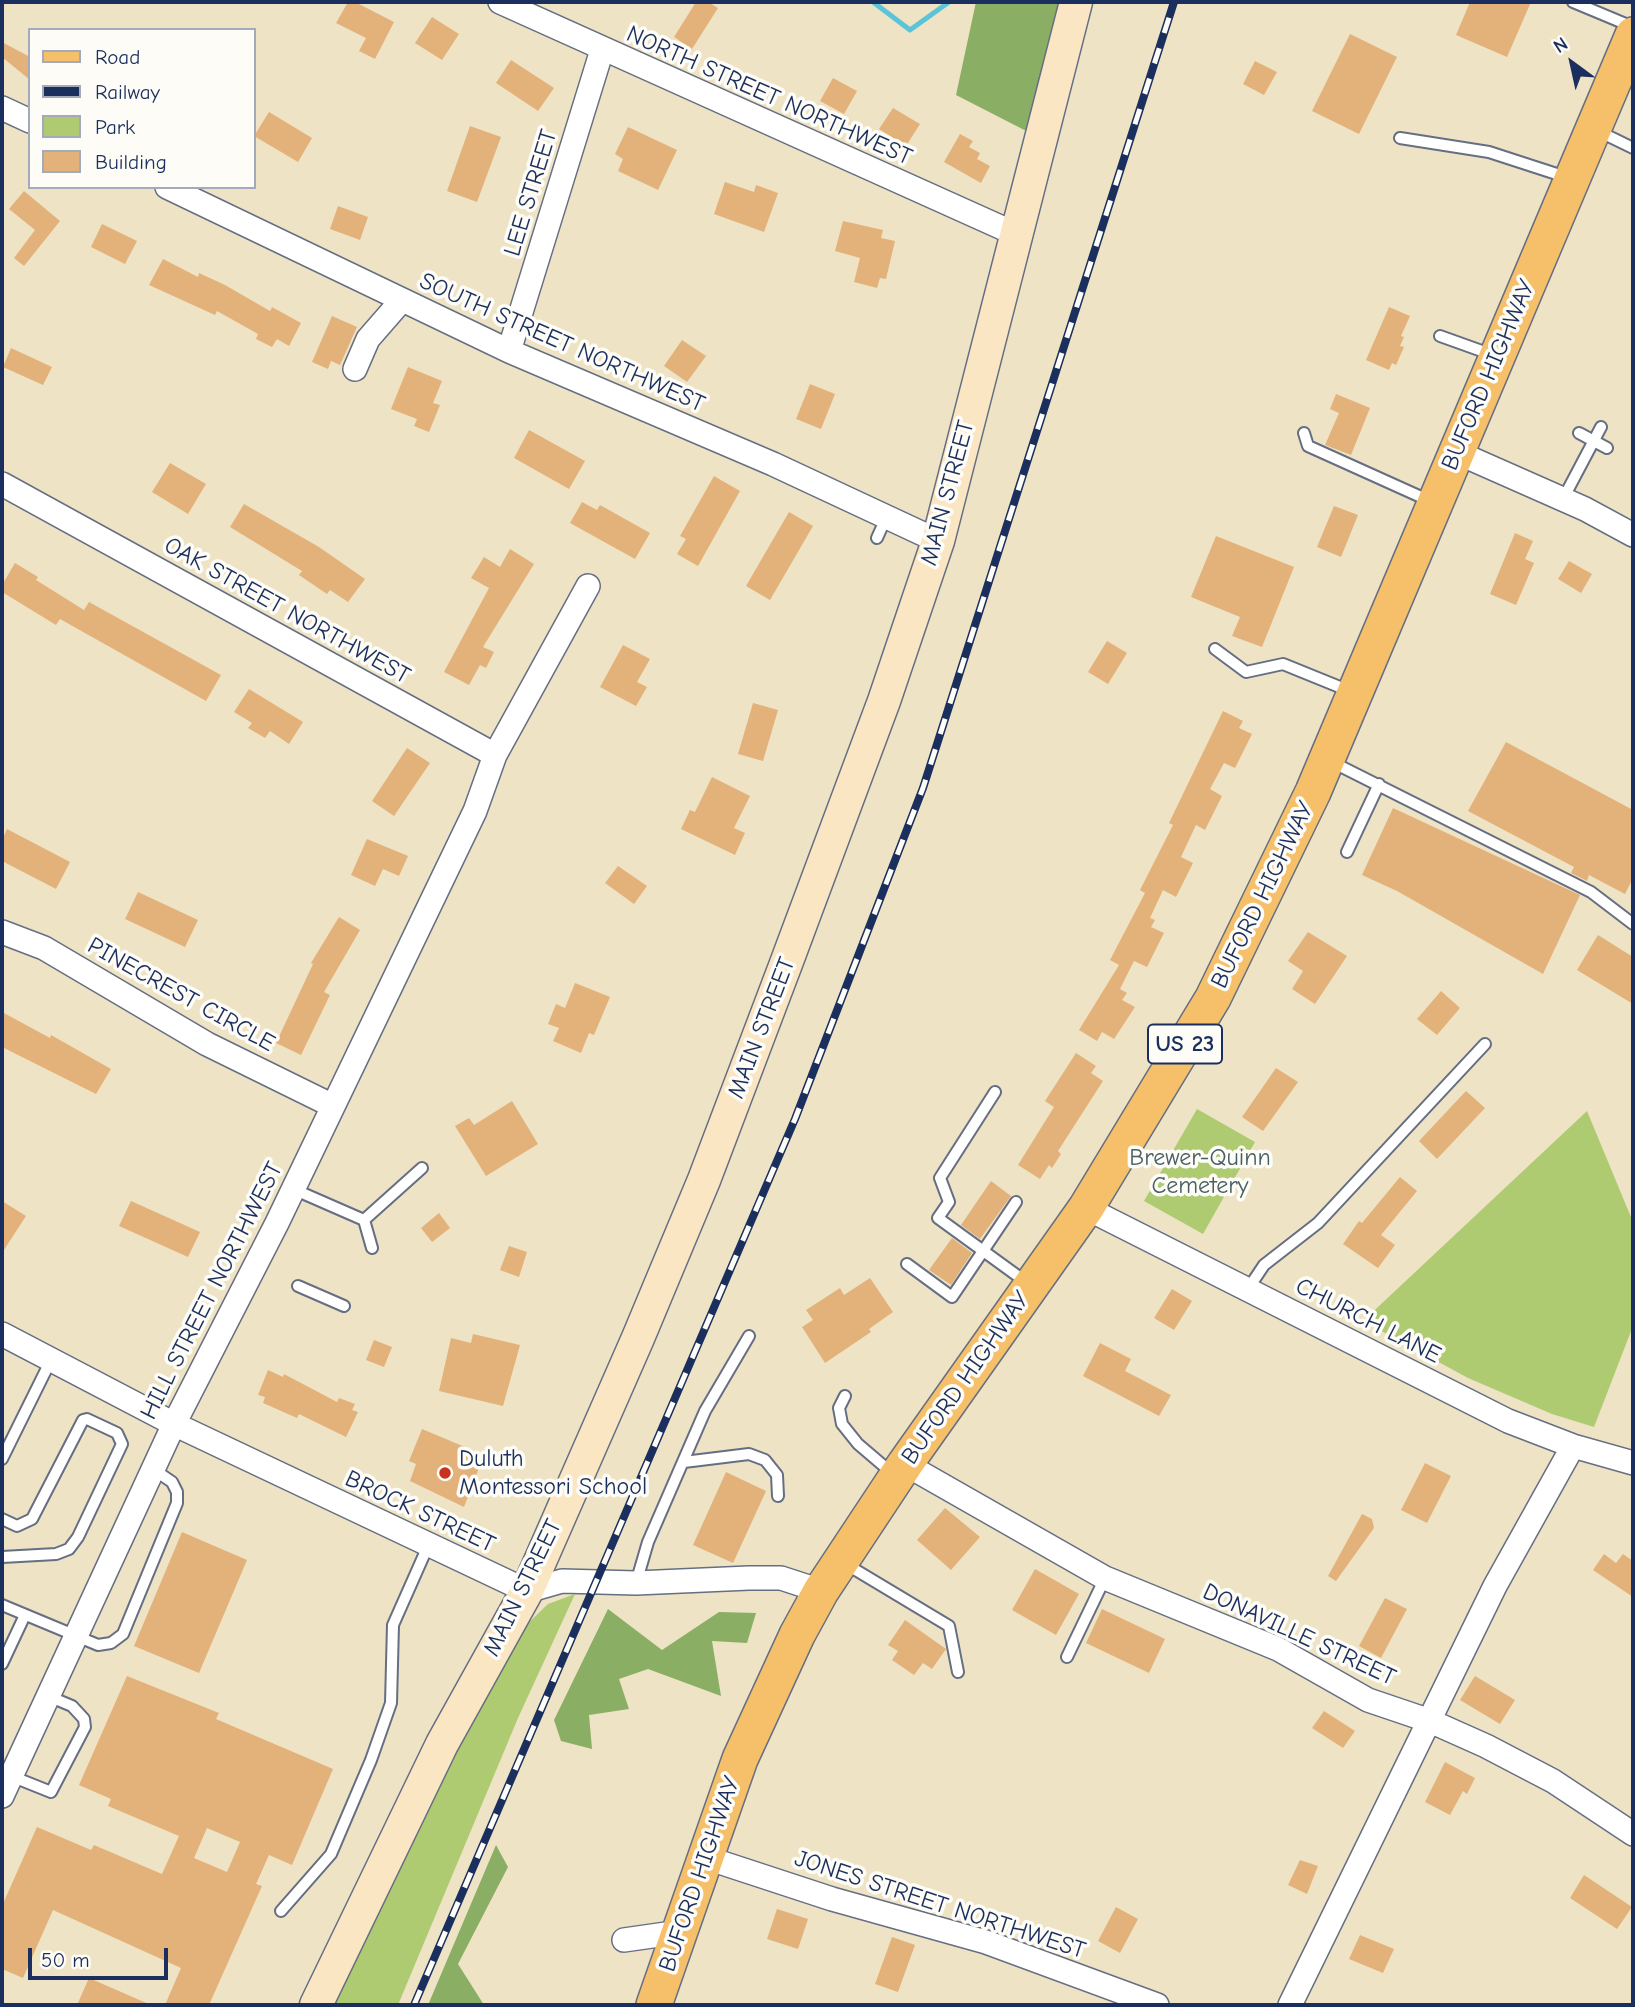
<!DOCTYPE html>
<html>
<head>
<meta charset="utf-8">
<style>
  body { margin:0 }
  #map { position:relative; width:1635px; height:2007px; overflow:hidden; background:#eee3c4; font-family:"Comic Neue",sans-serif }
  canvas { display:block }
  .frame { position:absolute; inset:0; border:4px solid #1b2f5e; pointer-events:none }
  .legend { position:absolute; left:28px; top:28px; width:228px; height:161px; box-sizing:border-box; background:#fdfcf7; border:2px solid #a3aaba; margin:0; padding:9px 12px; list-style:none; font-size:21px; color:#1b2f5e }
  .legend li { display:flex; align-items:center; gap:14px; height:35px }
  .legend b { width:35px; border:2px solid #a3aaba }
  .north { position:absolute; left:1537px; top:28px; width:70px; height:70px; -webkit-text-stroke:5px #fdfcf7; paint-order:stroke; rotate:327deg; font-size:19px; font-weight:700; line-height:28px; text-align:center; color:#1b2f5e }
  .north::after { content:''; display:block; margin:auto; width:24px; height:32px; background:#1b2f5e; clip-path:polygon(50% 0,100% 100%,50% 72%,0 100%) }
  .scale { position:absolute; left:28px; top:1948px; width:140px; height:32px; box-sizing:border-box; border:4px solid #1b2f5e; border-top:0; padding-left:9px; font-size:21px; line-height:24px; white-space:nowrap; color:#1b2f5e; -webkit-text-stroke:5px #fdfcf7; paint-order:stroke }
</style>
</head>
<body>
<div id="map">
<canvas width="1635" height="2007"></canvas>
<div class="frame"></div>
<ul class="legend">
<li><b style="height:9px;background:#f6c06b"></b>Road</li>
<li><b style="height:9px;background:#1b2f5e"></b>Railway</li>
<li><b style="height:19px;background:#aecb72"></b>Park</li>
<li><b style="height:19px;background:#e3b27b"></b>Building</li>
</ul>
<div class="north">N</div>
<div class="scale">50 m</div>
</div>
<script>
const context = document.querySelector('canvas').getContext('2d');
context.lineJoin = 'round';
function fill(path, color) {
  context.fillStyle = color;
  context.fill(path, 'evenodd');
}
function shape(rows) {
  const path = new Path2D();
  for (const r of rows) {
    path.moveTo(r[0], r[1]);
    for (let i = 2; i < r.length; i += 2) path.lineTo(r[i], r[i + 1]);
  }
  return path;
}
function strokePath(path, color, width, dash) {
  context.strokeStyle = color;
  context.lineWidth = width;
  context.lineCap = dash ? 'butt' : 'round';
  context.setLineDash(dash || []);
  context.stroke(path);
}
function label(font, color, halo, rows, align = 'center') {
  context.font = font + ' "Comic Neue",sans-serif';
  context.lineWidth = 7;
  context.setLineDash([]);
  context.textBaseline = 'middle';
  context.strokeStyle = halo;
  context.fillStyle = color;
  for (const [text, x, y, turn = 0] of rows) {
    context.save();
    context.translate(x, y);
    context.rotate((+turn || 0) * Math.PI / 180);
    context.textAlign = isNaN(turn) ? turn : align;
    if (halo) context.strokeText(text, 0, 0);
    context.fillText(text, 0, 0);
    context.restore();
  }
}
fill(shape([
  [1197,1109,1255,1142,1203,1234,1144,1201],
  [1587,1111,1633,1222,1633,1326,1594,1427,1552,1414,1468,1378,1363,1321],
  [575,1594,518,1718,398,2005,331,2005,416,1826,522,1629,548,1604]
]), '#aecb72');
fill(shape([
  [976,2,1073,2,1034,135,956,95],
  [608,1609,662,1650,719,1612,756,1613,747,1643,712,1641,721,1696,648,1669,619,1679,629,1709,589,1715,592,1749,561,1741,554,1720],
  [496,1845,508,1867,458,1964,484,2005,428,2005]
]), '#8aaf64');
strokePath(shape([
  [873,2,910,30,949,2]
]), '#5cc4d8', 5);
fill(shape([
  [348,2,355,2,394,22,375,59,359,51,366,38,336,23],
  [696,2,708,2,718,8,692,49,674,37],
  [1470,2,1531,2,1507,57,1456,35],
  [432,17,459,34,442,60,415,43],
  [1350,34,1397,57,1359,134,1312,111],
  [2,42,30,57,30,80,2,57],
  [511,60,554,88,538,111,496,83],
  [1255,61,1277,72,1264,95,1243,84],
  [833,78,857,91,844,114,820,101],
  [893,108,920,124,906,146,879,129],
  [269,112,312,138,298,162,254,136],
  [470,126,501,137,477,202,447,191],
  [628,127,677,150,658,190,618,171,623,159,615,154],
  [960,134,973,141,969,147,980,153,977,159,990,166,981,183,944,162],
  [725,182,754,192,756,185,778,193,764,232,714,214],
  [24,191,60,221,24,266,14,258,35,230,9,209],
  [338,206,368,217,360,240,330,229],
  [843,221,883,230,881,238,895,241,886,279,880,278,877,288,854,282,860,258,835,251],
  [102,224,137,241,125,264,91,247],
  [163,259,198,277,199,273,225,285,270,311,272,307,301,323,289,346,277,339,272,347,256,339,258,334,217,311,215,315,149,285],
  [1389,307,1410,316,1401,336,1404,337,1400,346,1404,347,1396,365,1392,363,1389,370,1366,360],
  [332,316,357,327,340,365,331,361,328,369,312,362],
  [682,340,706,356,687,382,664,366],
  [11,348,52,367,43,385,3,367],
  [408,367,442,381,433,403,440,405,429,432,414,426,417,419,391,409],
  [810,384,835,394,821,429,796,419],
  [1336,394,1370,408,1351,455,1325,445,1339,413,1330,409],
  [529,430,585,461,569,489,514,458],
  [170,463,206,484,188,514,152,492],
  [714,476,740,491,698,566,677,554,686,539,680,536],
  [582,502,597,510,600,505,650,533,635,559,570,523],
  [244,504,319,547,365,579,348,602,330,590,327,594,299,575,302,571,230,527],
  [1334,506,1358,515,1341,557,1317,547],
  [789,512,813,526,770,600,746,586],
  [1515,533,1533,541,1525,559,1534,563,1516,605,1490,594],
  [1216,536,1294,567,1262,647,1232,636,1240,617,1191,597],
  [510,549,534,564,483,647,494,652,486,668,480,665,469,685,444,672,489,588,471,578,484,557,500,567],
  [1569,561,1592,574,1581,593,1558,579],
  [15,563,38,577,36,580,84,610,89,602,221,675,206,701,60,619,56,625,2,592,2,585],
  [1107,641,1127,653,1108,684,1088,672],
  [623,645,650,659,637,682,647,687,636,706,600,687],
  [249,689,303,722,289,744,270,731,265,738,248,728,252,723,234,712],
  [753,703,778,710,763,761,738,754],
  [1223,711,1243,721,1239,728,1252,734,1235,768,1224,763,1210,789,1222,796,1205,830,1196,825,1181,857,1193,863,1176,897,1163,890,1150,918,1155,920,1151,927,1164,933,1147,967,1134,961,1120,989,1127,993,1122,1000,1135,1007,1114,1039,1102,1032,1097,1041,1079,1030,1119,965,1110,960,1145,893,1140,890,1173,825,1169,823],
  [1506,742,1633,810,1633,878,1625,894,1589,875,1587,881,1571,873,1574,867,1468,811],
  [407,748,430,763,394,816,372,801],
  [712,777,750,796,734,828,745,833,735,855,681,829,690,810,695,812],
  [1393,808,1580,895,1543,974,1397,891,1362,875],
  [7,829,70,862,56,889,2,861,2,840],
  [367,839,408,856,399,876,383,869,375,886,351,875],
  [618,866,647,886,634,904,605,883],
  [138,892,198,920,185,947,125,919],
  [339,917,360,930,324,992,330,995,301,1055,276,1043,313,964,311,963],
  [1308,932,1347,956,1315,1004,1292,989,1303,971,1288,961],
  [1598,935,1633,957,1633,1004,1577,970],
  [575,983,610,997,594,1035,589,1033,581,1053,553,1041,559,1028,548,1024,556,1004,565,1008],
  [1441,991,1460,1008,1437,1035,1417,1019],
  [2,1012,50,1038,51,1035,111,1069,96,1094,2,1047],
  [1076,1053,1096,1066,1091,1073,1103,1081,1058,1151,1061,1154,1052,1168,1049,1165,1040,1179,1018,1165,1054,1107,1045,1101],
  [1276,1068,1298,1082,1263,1131,1242,1117],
  [1466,1091,1485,1108,1437,1159,1419,1141],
  [512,1101,538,1144,486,1176,455,1126,469,1118,474,1125],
  [1400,1177,1417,1191,1381,1235,1395,1245,1378,1268,1343,1244,1359,1221,1362,1223],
  [991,1181,1011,1196,980,1239,961,1225],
  [2,1201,26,1216,2,1253],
  [131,1201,200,1232,188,1257,119,1226],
  [439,1213,450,1228,432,1242,421,1228],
  [952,1238,972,1253,951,1285,929,1270],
  [509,1246,527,1252,519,1277,500,1270],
  [870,1278,893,1312,869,1329,871,1332,825,1363,802,1327,813,1320,806,1310,840,1288,844,1295],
  [1172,1289,1192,1301,1174,1330,1154,1318],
  [473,1334,520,1345,503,1406,439,1391,451,1338,471,1343],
  [374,1340,392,1347,384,1367,366,1360],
  [1100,1343,1131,1359,1125,1371,1171,1395,1159,1416,1083,1376],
  [268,1370,283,1377,284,1374,337,1402,339,1398,355,1404,352,1410,358,1412,346,1437,299,1414,297,1418,263,1403,265,1397,258,1395],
  [422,1429,484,1455,464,1507,410,1481,416,1464,409,1461],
  [1425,1463,1451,1476,1427,1523,1401,1510],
  [726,1472,766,1491,733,1563,693,1545],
  [945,1508,980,1537,951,1570,917,1540],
  [1362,1514,1372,1519,1374,1528,1336,1581,1328,1576],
  [182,1532,247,1560,199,1673,134,1646],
  [1604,1554,1616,1563,1623,1554,1633,1561,1633,1597,1593,1570],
  [1035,1569,1079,1594,1056,1635,1012,1610],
  [1385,1598,1407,1609,1381,1658,1359,1646],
  [1102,1609,1165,1639,1149,1673,1086,1643],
  [905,1620,946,1649,932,1669,923,1663,914,1675,892,1660,898,1651,888,1645],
  [127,1676,219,1713,216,1719,333,1769,292,1865,269,1855,256,1884,262,1886,209,2005,165,2005,181,1968,53,1910,23,1978,2,1969,2,1906,37,1827,91,1850,94,1845,162,1874,179,1836,108,1806,111,1799,79,1785],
  [207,1828,240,1842,227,1872,194,1858],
  [1475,1676,1515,1700,1500,1724,1460,1700],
  [1324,1711,1355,1731,1343,1748,1312,1728],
  [1445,1762,1475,1778,1467,1794,1463,1791,1450,1815,1425,1802],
  [1300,1860,1318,1866,1307,1894,1288,1885],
  [1584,1875,1632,1907,1617,1929,1570,1898],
  [1116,1907,1138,1919,1120,1953,1098,1941],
  [777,1909,808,1919,798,1949,767,1939],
  [1360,1935,1394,1949,1383,1973,1349,1959],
  [892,1937,915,1945,898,1992,875,1984],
  [89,1978,151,2005,77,2005]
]), '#e3b27b');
const lane = shape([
  [1573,2,1633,27],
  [1598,131,1633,148],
  [1400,138,1489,152,1569,178],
  [1440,336,1493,355],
  [1304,433,1308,446,1430,501],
  [1579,433,1607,448],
  [1563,499,1601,427],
  [877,538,886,518],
  [1215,649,1246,672,1283,664,1352,692],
  [1332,762,1591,892,1633,924],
  [1347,852,1379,784],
  [995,1092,940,1178,949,1202,938,1218,1026,1282],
  [293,1189,364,1220,422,1168],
  [364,1220,372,1248],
  [907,1264,952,1297,1016,1202],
  [298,1286,344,1306],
  [1248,1289,1264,1265,1318,1223,1485,1044],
  [845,1396,839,1408,842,1424,858,1444,892,1473],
  [2,1459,51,1360],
  [684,1462,749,1454,765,1460,777,1475,778,1496],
  [2,1519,17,1526,32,1519,83,1420,87,1419,117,1433,122,1444,78,1537,69,1549,56,1554,2,1557],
  [844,1563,949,1626,958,1672],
  [636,1583,648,1542,705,1411,749,1336],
  [2,1605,98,1645,111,1643,123,1634,177,1503,177,1492,172,1482,153,1469],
  [1067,1657,1105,1578],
  [2,1664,25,1615],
  [11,1776,51,1792,85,1727,84,1719,72,1706,48,1696],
  [281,1911,331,1854,371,1760,391,1703,393,1625,428,1546]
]);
const street = shape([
  [500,2,1018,235],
  [2,108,30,121],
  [167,187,509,351,773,464,938,541],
  [509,351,602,50],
  [355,369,368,339,402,300],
  [1456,452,1585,509,1633,535],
  [2,484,495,755],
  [2,932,44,948,207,1044,333,1106],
  [1086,1208,1508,1421,1573,1446,1633,1463],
  [2,1334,174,1424,527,1591,562,1581,636,1583,749,1578,781,1578,821,1591],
  [905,1464,1105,1578,1278,1649,1368,1700,1430,1721,1486,1746,1553,1781,1633,1834],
  [2,1796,174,1424,277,1223,475,811,495,755,588,586],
  [707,1858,832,1899,986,1942,1157,2005],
  [624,1940,680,1932],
  [1290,2005,1495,1586,1573,1446]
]);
const secondary = shape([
  [316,2005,442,1744,527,1591,638,1338,704,1180,787,961,884,701,938,541,1076,2]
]);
const primary = shape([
  [654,2005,740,1759,797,1635,821,1591,905,1464,1086,1208,1213,998,1313,792,1633,35]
]);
strokePath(lane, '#656e82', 14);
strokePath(street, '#656e82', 26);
strokePath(secondary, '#656e82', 35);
strokePath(primary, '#656e82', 38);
strokePath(lane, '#fff', 10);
strokePath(street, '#fff', 23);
strokePath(secondary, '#fbe6c4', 32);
strokePath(primary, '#f6c06b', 35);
const rail = shape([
  [414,2005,795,1119,923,788,1174,2]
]);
strokePath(rail, '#1b2f5e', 8);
strokePath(rail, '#fdfcf7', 5, [16]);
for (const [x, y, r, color] of [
  [445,1473,7,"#c8321e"]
]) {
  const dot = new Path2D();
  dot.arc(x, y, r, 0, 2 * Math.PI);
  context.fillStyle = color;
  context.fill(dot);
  strokePath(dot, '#fdfcf7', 2.5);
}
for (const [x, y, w] of [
  [1185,1044,74]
]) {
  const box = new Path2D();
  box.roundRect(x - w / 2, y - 19.5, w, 39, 5);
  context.fillStyle = '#fdfcf7';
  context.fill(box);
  strokePath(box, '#1b2f5e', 2);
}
label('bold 23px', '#1b2f5e', null, [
  ["US 23",1185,1044]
]);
label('24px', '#1b2f5e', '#fdfcf7', [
  ["NORTH STREET NORTHWEST",769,96,24],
  ["LEE STREET",531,193,-73],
  ["SOUTH STREET NORTHWEST",562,343,24],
  ["BUFORD HIGHWAY",1489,375,-67],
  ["MAIN STREET",948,493,-75],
  ["OAK STREET NORTHWEST",287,611,29],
  ["BUFORD HIGHWAY",1263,895,-64],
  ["PINECREST CIRCLE",181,995,29],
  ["MAIN STREET",762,1028,-69],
  ["HILL STREET NORTHWEST",212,1291,-63],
  ["CHURCH LANE",1368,1321,27],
  ["BUFORD HIGHWAY",966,1378,-55],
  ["BROCK STREET",420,1512,25],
  ["MAIN STREET",523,1588,-64],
  ["DONAVILLE STREET",1299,1635,25],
  ["BUFORD HIGHWAY",700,1874,-71],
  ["JONES STREET NORTHWEST",940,1905,18]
]);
label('24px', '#475e64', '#fdfcf7', [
  ["Brewer-Quinn",1200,1158],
  ["Cemetery",1200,1186]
]);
label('24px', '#1b2f5e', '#fdfcf7', [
  ["Duluth",459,1459],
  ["Montessori School",459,1487]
], 'left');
</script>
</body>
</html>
